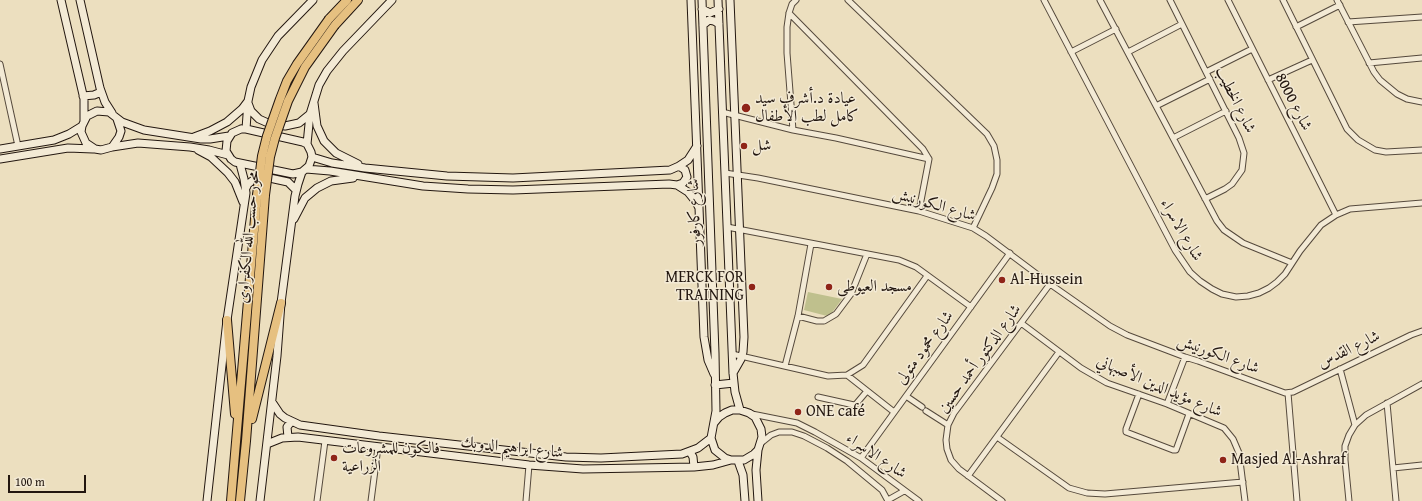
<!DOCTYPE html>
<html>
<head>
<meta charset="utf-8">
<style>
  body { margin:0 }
  #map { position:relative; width:1422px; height:501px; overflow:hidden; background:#ecdfbf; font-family:"Gentium Book Plus",serif }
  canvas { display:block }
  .scale { position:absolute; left:8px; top:475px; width:78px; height:18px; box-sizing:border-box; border:2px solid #231710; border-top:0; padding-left:5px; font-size:12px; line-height:14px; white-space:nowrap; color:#231710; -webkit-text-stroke:3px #f3ead5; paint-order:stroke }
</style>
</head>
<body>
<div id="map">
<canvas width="1422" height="501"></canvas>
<div class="scale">100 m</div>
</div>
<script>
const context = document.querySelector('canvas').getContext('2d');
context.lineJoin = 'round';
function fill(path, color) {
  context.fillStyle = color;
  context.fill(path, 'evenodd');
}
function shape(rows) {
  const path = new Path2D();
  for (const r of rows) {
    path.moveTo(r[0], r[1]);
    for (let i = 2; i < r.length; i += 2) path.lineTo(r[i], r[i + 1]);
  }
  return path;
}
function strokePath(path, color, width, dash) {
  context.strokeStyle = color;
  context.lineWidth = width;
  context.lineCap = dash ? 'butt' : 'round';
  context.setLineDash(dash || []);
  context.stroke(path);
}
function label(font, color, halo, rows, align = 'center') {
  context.font = font + ' "Gentium Book Plus",Amiri,serif';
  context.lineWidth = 3;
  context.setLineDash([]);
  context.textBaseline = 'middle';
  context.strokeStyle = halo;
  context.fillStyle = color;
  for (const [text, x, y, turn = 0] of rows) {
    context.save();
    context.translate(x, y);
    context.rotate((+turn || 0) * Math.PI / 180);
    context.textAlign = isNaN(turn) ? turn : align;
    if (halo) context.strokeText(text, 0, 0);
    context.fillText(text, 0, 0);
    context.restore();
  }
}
fill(shape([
  [808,292,842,299,831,314,827,316,804,310]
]), '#bfc08d');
const street = shape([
  [848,0,987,134,994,146,997,160,997,174,992,188,973,228],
  [1044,0,1175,250,1190,272,1200,281,1212,289,1222,294,1236,297,1248,296,1259,293,1269,288,1277,282,1285,274,1300,251,1321,225,1336,215,1350,209,1422,203],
  [1100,0,1217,221,1224,230,1243,243,1292,263],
  [1170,0,1239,138,1244,153,1242,170,1232,184,1225,189,1205,199],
  [1228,0,1336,215],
  [1283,0,1347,129,1358,140,1375,150,1386,152,1422,150],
  [1337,0,1374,72,1380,80,1397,94,1407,99,1422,102],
  [789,13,923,149,929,159,919,211],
  [1348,22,1422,17],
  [1296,27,1340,5],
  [1071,52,1116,29],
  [1128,52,1182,24],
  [1369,63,1422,58],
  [0,64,18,146],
  [1206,72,1252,49],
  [1268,80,1312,60],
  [1156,106,1210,79],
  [722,112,793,130,836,138,929,159],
  [793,130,787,53,787,27,789,13,792,4,796,0],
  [1173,138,1226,111],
  [725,173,758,178,919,211,973,228,986,236,1050,284,1110,326,1127,335,1185,357,1198,361,1285,393,1293,392,1411,335,1422,331],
  [727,227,899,260,916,267,971,307],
  [798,316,817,321,824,321,836,314,851,294,867,254],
  [1021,323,1081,368,1107,383,1167,404,1224,428,1233,439,1239,453,1245,501],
  [732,354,828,376,847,375,863,365,927,276],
  [785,366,798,316,811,244],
  [1340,369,1355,425],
  [847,375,894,412],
  [1288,393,1297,501],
  [1139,394,1126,429,1126,432,1173,450,1176,450,1189,414],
  [906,396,922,407],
  [818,397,854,405,856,404,867,391],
  [1387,403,1396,501],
  [1167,404,1185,357],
  [926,411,948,425],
  [752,414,797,423,815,432,861,458,919,501],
  [997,437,1062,483,1069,488,1087,493,1105,494,1243,482],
  [761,443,771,435,779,432,792,432,804,436,827,448,847,461,882,490,888,501],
  [861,458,1010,253],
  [1393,468,1422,465],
  [968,476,1059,352],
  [888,500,904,491],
  [317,501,325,441],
  [371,501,378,447],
  [526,501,529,465],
  [1002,501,959,469,951,460,947,449,946,440,948,425,954,413,1050,284],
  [1349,501,1345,460,1345,446,1349,435,1355,425,1366,415,1422,384]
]);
const secondary = shape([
  [61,0,84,99,84,121],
  [80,0,100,88,105,102,112,113],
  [691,0,704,337,708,360,714,374],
  [702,0,715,353,716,411,711,438,715,450,725,458,731,460,744,460,754,454,758,450,762,437,761,429,755,417,749,413,740,410,732,410,725,413,719,417,714,423],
  [718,0,733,373,735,392,740,410],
  [730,0,744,337,743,352,741,359,733,373],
  [702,9,710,13,719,9],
  [703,25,709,20,714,21,719,24],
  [83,96,94,95,101,92],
  [248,103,251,111,259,119,268,123,285,126,299,123,310,114],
  [314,103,317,126,324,141,336,153,358,164],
  [117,119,121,131,119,137,112,147,101,150,95,149,86,143,81,132,82,126,87,116,97,111,109,112,122,122,144,130,201,139,210,139,229,136],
  [241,129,246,129,303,142,307,144,311,152,312,157,309,166,302,172,293,174,235,162,231,159,226,151,227,141,232,133,241,129],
  [246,129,248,101,251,87,262,60,278,36,313,0],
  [194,137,210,131,227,122,242,109,248,101],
  [307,144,310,114,319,85,327,71,343,51,392,0],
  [112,147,138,143,190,147,209,150,228,155],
  [0,149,54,140,69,134,82,126],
  [198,150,211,157,228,173,235,182,243,202],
  [312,157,332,163,365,168,447,176,513,178,670,170,679,166,688,160,697,146],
  [0,159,68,148,93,149],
  [306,169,330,171,423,186,468,189,513,190,669,184,677,185,688,192,696,202,699,208],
  [677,185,683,183,687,177,685,170,679,166],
  [246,188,248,184,256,178,265,177,288,182,296,190],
  [294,219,305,198,317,188,331,181,353,178],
  [715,385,734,383],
  [272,402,280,414,285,418,300,425,379,436,566,457,601,458,682,454,698,448,711,438],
  [288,437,287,427,291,422],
  [267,444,282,438,298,437,529,465,583,469,694,467,713,465,731,460],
  [758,450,756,470,758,501],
  [690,452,693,457,694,467],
  [738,461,743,475,745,501],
  [207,501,227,320,246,193,244,179,240,164],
  [260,501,277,356,281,303,295,196,298,184,302,172]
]);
const primary = shape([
  [329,19,347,0],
  [335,25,358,0],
  [227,320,235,414],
  [252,419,281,303],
  [231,501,257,195],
  [240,501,246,441,265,195]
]);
strokePath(street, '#55493c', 7);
strokePath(secondary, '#231710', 9);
strokePath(primary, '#231710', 10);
strokePath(street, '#f3ead5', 5);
strokePath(secondary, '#f3ead5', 7);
strokePath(primary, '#e6c080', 8);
const primaryBridge = shape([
  [257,195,262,156,267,136,280,99,287,81,297,64,329,19],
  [265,195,270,157,275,138,288,101,305,67,335,25]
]);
strokePath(primaryBridge, '#231710', 10, []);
strokePath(primaryBridge, '#e6c080', 8);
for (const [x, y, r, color] of [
  [746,108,5,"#8f2418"],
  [744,146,4,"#8f2418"],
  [1002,280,4,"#8f2418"],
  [752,287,4,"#8f2418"],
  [829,287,4,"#8f2418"],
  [798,412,4,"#8f2418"],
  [334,458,4,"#8f2418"],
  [1223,460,4,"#8f2418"]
]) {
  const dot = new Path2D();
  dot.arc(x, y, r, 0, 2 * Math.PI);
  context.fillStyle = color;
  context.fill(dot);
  strokePath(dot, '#f3ead5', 1.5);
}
label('16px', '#231710', '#f3ead5', [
  ["عيادة د.أشرف سيد",755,99],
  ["كامل لطب الأطفال",755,117],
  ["شل",752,146],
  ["MERCK FOR",744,278,"right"],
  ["TRAINING",744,296,"right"],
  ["Al-Hussein",1010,280],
  ["مسجد العيوطى",837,287],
  ["ONE café",806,412],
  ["فالكون للمشروعات",342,449],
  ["الزراعية",342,467],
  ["Masjed Al-Ashraf",1231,460]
], 'left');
label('16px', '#231710', '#f3ead5', [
  ["شارع الخطيب",1235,100,64],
  ["شارع 8000",1293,102,63],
  ["شارع الكورنيش",934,205,16],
  ["شارع كارفور",695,212,-92],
  ["شارع الاسراء",1181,230,60],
  ["محور حسب الله الكفراوى",249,237,-85],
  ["شارع محمود متولى",925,348,-54],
  ["شارع القدس",1349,350,-26],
  ["شارع الكورنيش",1218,355,20],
  ["شارع الدكتور أحمد حسين",980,359,-54],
  ["شارع مؤيد الدين الأصبهاني",1159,387,23],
  ["شارع ابراهيم الدوبك",512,448,6],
  ["شارع الاسراء",876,456,34]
]);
</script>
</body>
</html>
